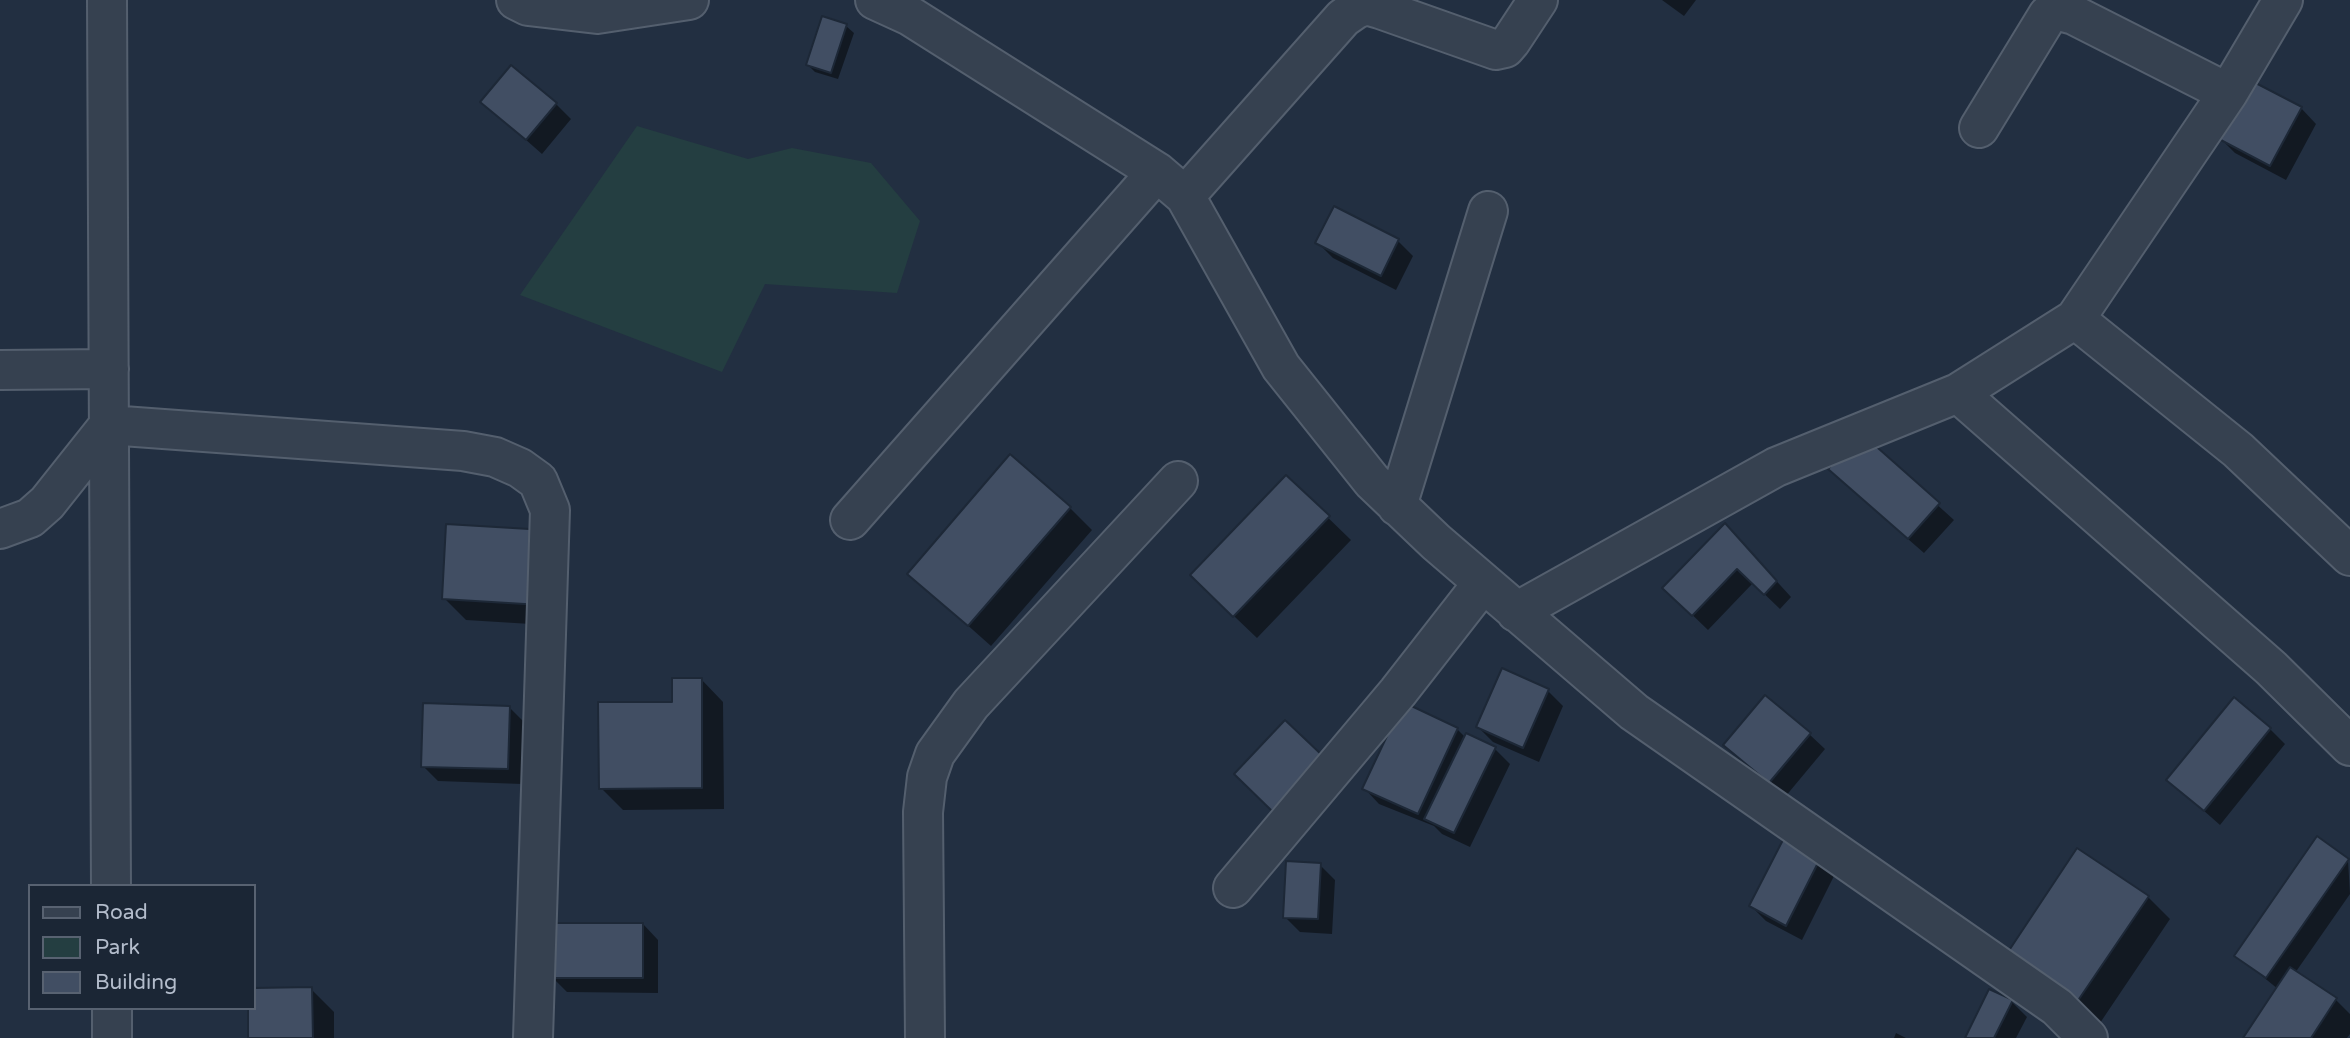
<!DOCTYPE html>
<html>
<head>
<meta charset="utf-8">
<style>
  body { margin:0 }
  #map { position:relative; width:2350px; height:1038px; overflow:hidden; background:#222f41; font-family:"Varela Round",sans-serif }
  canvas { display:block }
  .legend { position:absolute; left:28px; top:884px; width:228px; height:126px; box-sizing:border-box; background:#1b2635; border:2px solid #586271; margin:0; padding:9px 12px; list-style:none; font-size:21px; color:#b3bccb }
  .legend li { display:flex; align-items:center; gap:14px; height:35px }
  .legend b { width:35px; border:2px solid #586271 }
</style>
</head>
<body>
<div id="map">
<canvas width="2350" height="1038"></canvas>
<ul class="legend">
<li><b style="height:9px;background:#364150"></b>Road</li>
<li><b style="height:19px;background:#243e41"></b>Park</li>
<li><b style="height:19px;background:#414e63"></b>Building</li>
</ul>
</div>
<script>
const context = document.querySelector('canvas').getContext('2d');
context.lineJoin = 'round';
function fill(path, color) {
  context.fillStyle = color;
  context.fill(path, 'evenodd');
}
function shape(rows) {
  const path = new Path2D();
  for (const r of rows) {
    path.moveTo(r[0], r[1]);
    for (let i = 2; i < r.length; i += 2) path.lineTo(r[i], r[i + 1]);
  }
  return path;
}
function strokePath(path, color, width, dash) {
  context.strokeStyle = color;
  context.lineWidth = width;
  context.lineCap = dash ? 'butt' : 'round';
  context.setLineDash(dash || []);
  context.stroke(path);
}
fill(shape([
  [637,126,748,159,792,148,871,163,920,221,897,293,765,284,722,372,520,295]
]), '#243e41');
fill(shape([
  [1662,0,1696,0,1684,16],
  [846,26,854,33,838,79,815,72,808,65],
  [483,102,556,104,571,119,542,154],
  [2301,108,2316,124,2286,180,2235,153,2220,138],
  [1335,209,1398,241,1413,256,1396,290,1333,258,1318,243],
  [1861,436,1954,520,1924,553,1845,484],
  [1286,477,1351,540,1257,638,1214,597],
  [1070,508,1092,530,991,646,910,574],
  [448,526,563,626,466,620,444,598],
  [1740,541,1791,597,1780,609,1753,583,1708,630,1680,603],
  [1503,671,1548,691,1563,706,1539,762,1493,742,1478,727],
  [701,679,723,702,724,809,623,810,601,788,673,703],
  [510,708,525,723,522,784,438,781,423,766],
  [1457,729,1466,738,1467,735,1495,749,1510,764,1470,847,1442,834,1434,826,1379,804,1364,788],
  [2270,729,2285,744,2220,825,2169,780],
  [1809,734,1825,749,1785,797,1741,760],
  [1787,837,1837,870,1802,940,1766,921,1751,906],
  [2348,860,2350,894,2295,973,2336,1000,2350,1014,2350,1034,2347,1038,2245,1038,2278,989,2236,955],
  [1320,865,1335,880,1332,934,1300,932,1285,917],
  [2148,897,2170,919,2100,1023,2008,955],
  [643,924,658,940,658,993,567,992,552,977],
  [311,989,334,1012,334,1038,250,1038,254,990],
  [2012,1002,2027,1017,2016,1038,1967,1038],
  [1896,1033,1906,1038,1894,1038]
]), '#0007');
const building = shape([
  [822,16,847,24,831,73,806,65,822,16],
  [511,65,557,103,526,140,480,102,511,65],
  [2248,79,2302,107,2270,166,2217,138,2248,79],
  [1334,206,1399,239,1381,276,1315,243,1334,206],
  [1861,433,1940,503,1908,539,1828,469,1861,433],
  [1010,454,1071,507,968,626,907,574,1010,454],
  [1286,475,1330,516,1233,617,1190,575,1286,475],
  [1725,523,1777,581,1764,595,1737,569,1692,616,1662,588,1725,523],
  [446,524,546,530,541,605,442,599,446,524],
  [1502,668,1549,689,1523,748,1476,727,1502,668],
  [672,678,702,678,702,788,599,789,598,702,672,702,672,678],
  [1765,695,1811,733,1769,783,1723,745,1765,695],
  [2234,697,2271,728,2204,811,2166,780,2234,697],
  [1403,702,1458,728,1418,814,1362,789,1403,702],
  [423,703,510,706,508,769,421,767,423,703],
  [1285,720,1324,757,1272,811,1234,774,1285,720],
  [1466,733,1496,747,1454,833,1424,819,1466,733],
  [1786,834,1823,853,1786,926,1749,906,1786,834],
  [2317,836,2349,859,2266,978,2234,956,2317,836],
  [2077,848,2149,896,2077,1002,2006,955,2077,848],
  [1286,861,1321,863,1318,919,1283,918,1286,861],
  [550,923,643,923,643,978,550,978,550,923],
  [2290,967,2337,998,2311,1038,2243,1038,2290,967],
  [312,987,313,1038,248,1038,248,1008,254,1008,254,988,312,987],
  [1989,989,2013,1000,1994,1038,1965,1038,1989,989]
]);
fill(building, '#414e63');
strokePath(building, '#1d2837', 2);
const minor = shape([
  [107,0,111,886],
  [516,0,528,6,597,14,689,0],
  [875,0,910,16,1157,172,1185,196,1281,367,1372,481,1436,542,1634,712,2057,1007,2088,1038],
  [1979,128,2048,15,2055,10,2074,15,2228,93],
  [1185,196,1343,18,1356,9,1366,5,1380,9,1496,50,1505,48,1511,41,1538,0],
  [2075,319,2238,450,2350,556],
  [0,370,109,369],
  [1958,393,2271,668,2350,746],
  [1397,506,1488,211],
  [850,520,1157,172],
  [0,529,30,518,47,503,109,425,463,451,495,457,520,468,538,481,550,510,533,1038],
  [1516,612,1776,467,1958,393,2075,319,2228,93,2283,0],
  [1233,888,1398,692,1483,583],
  [112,1008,112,1038],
  [925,1038,923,812,927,777,935,754,971,704,1178,481]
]);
strokePath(minor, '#545f6e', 42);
strokePath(minor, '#364150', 38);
</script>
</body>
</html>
